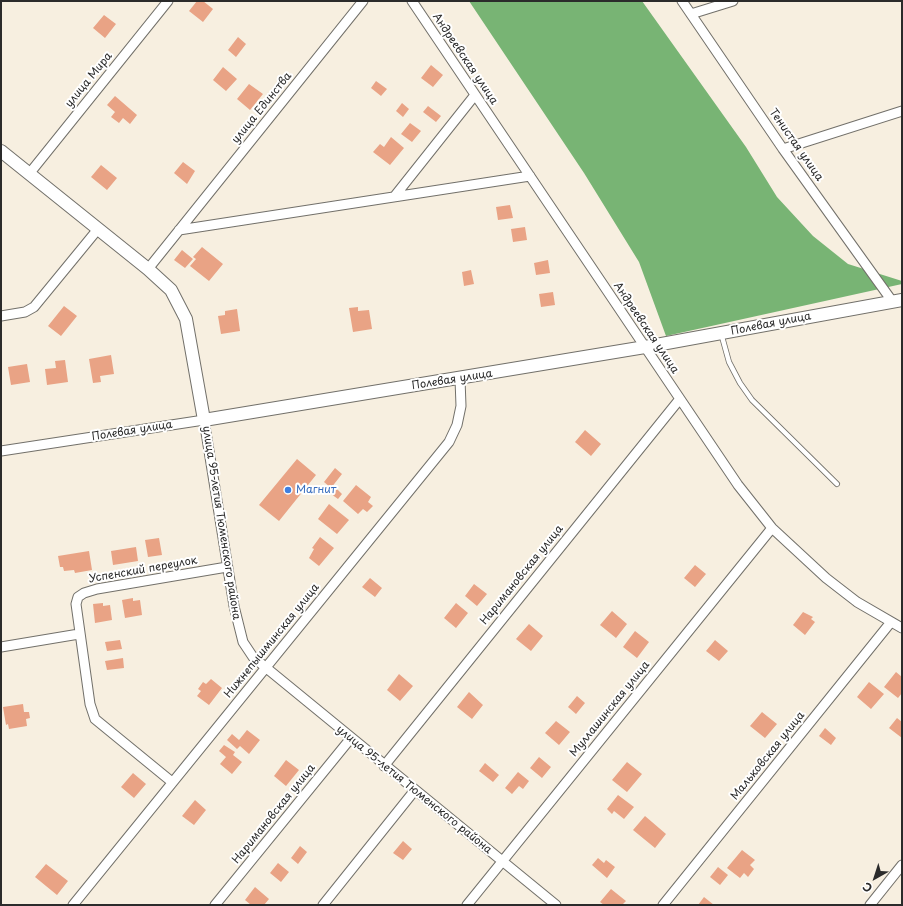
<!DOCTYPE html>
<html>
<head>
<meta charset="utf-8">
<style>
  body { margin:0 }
  #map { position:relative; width:903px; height:906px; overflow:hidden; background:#f7efe0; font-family:"Playpen Sans",sans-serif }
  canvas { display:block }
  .frame { position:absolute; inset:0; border:2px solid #2b2b2b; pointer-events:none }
  .north { position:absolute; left:855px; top:858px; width:40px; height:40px; -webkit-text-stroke:3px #fff; paint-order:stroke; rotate:219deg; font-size:11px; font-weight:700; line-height:16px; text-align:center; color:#2b2b2b }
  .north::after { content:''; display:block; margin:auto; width:14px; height:18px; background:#2b2b2b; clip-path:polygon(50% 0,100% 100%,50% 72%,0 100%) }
</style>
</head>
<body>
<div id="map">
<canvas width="903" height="906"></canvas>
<div class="frame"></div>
<div class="north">С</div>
</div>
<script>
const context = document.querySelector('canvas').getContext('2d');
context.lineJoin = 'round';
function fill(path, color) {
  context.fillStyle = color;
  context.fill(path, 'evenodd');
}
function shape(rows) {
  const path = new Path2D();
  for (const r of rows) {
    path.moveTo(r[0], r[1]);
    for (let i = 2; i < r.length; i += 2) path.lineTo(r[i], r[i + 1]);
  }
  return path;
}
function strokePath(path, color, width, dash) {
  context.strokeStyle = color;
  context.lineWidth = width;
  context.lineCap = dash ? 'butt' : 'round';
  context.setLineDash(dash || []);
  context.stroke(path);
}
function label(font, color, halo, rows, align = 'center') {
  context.font = font + ' "Playpen Sans",sans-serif';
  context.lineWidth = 4;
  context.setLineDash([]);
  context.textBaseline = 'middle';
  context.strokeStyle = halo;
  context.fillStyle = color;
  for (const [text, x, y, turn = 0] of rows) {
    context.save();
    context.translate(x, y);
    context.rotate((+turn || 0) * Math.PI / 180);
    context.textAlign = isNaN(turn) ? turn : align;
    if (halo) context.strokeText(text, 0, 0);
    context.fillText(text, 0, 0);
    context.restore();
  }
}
fill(shape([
  [469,1,642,1,746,147,777,197,813,236,848,264,902,281,902,284,666,336,639,262,584,173]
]), '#78b474');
fill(shape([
  [197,1,203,1,213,9,203,22,189,11],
  [104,15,116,24,105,38,93,28],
  [238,37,246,44,236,57,228,50],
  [431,65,443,75,433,87,421,78],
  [223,67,237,79,226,91,213,80],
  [376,81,387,89,381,96,371,88],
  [249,84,263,94,250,110,237,99],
  [115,96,137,115,130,124,123,118,119,123,111,117,115,112,107,105],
  [402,103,409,109,403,117,396,111],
  [428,106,441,116,436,122,423,112],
  [410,123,421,131,412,142,401,134],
  [391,137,404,148,390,165,373,152,380,144,384,147],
  [183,162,195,171,187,184,174,173],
  [101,165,117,178,107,190,91,177],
  [510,205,513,218,498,220,496,207],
  [525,227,527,240,513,242,511,229],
  [202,247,223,264,209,281,190,266,196,259,193,257],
  [182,250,193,259,185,268,174,260],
  [548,260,550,273,536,275,534,263],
  [471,270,474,284,464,286,462,272],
  [553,292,555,305,541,307,539,294],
  [64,306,77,316,61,336,48,326],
  [358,307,358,311,369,310,372,329,353,332,349,308],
  [237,309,240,331,221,334,218,316,225,315,225,311],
  [111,355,114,374,100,376,101,382,93,383,89,359],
  [65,360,68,382,47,385,45,369,56,368,55,361],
  [27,364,30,382,11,385,8,367],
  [585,430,601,444,591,456,575,442],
  [297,459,316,475,279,521,259,505],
  [335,468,342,474,331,488,324,482],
  [356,485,371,497,368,502,373,506,367,512,363,509,358,514,343,501],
  [336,488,342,494,338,499,331,494],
  [329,504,349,520,337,534,318,519],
  [320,537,334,548,319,566,309,558,314,549,312,548],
  [159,538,162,555,148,557,145,540],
  [136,547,138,561,113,565,111,551],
  [89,551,92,570,75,573,74,570,64,571,63,567,60,567,58,556],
  [695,565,706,574,695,587,684,578],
  [370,578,382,588,375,597,362,587],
  [474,584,487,594,477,606,465,596],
  [133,598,133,601,140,600,142,615,125,618,122,600],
  [103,603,103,606,110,605,112,620,95,623,93,604],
  [456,603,468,613,456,628,444,618],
  [612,611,627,624,616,638,600,625],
  [803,612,813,617,811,619,815,622,805,635,793,625],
  [529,624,543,636,531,651,516,639],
  [635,631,649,642,637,658,623,647],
  [120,640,122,649,107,651,105,642],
  [715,640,728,651,719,661,706,651],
  [123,658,124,668,107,670,105,661],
  [896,672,902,677,902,693,898,698,884,687],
  [399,674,413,686,400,701,387,690],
  [211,679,222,688,209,705,197,696,201,691,198,689,203,682,206,684],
  [869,682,884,694,871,709,857,697],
  [469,692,483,705,472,719,457,707],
  [577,696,585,703,576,714,568,707],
  [23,704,24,712,29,712,30,718,26,719,27,726,9,729,8,724,6,725,3,707],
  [762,712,777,724,765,738,750,726],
  [897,718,902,722,902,738,889,728],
  [556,721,570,732,559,745,545,733],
  [825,728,836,738,831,745,819,736],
  [247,730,260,740,249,754,240,746,237,749,227,740,232,734,239,740],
  [224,745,235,752,233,755,242,762,232,774,220,764,226,757,219,751],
  [539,757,551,767,542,778,530,768],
  [286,760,299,770,286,786,274,776],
  [627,762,642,774,627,792,612,780],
  [485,763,499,775,493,782,479,771],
  [518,772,529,781,523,789,519,786,512,794,505,788],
  [133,773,146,784,134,798,121,787],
  [618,795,634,807,624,819,614,811,612,814,607,809],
  [195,800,206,810,194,825,182,816],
  [645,816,666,834,655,848,633,830],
  [403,841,412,849,403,860,393,853],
  [300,846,307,852,298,864,291,858],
  [742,850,755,860,750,865,754,869,748,877,744,873,740,878,727,868],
  [598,858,604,863,606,860,615,867,607,878,592,865],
  [278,863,289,872,281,882,270,873],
  [46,864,68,881,57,895,35,877],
  [718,867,728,875,720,885,710,877],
  [255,887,269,899,264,905,251,905,245,900],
  [611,889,626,901,622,905,604,905,600,902],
  [704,897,714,905,698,905]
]), '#e9a385');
const service = shape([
  [721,333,729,362,740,383,752,400,837,484]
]);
const minor = shape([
  [412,1,738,485,772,528,826,578,857,602,902,628],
  [682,1,783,149,892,301],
  [691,14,733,1],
  [783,149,902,111],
  [29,174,168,1],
  [394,197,475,95],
  [179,230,530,176],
  [148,269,363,1],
  [1,316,25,312,34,307,98,229],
  [1,451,204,420,234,606,243,642,253,657,556,905],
  [1,647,79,634],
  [384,766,679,400],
  [172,782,95,719,90,704,76,604,78,597,84,593,97,589,227,567],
  [73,905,449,442,457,425,461,406,460,379],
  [215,905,351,738],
  [323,905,415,790],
  [467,905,772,528],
  [663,905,891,622],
  [870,905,902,865]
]);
const tertiary = shape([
  [1,151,148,269,171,290,186,319,204,420,645,347,902,300]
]);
strokePath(service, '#72706a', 6);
strokePath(minor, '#72706a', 11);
strokePath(tertiary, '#72706a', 14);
strokePath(service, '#fff', 4.5);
strokePath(minor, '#fff', 9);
strokePath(tertiary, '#fff', 12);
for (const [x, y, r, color] of [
  [288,490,4,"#3f7fe0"]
]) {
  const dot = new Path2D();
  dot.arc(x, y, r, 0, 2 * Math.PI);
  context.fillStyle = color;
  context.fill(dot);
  strokePath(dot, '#fff', 1.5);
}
label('11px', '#2b2b2b', '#fff', [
  ["Андреевская улица",465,59,56],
  ["улица Мира",89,80,-51],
  ["улица Единства",262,108,-51],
  ["Тенистая улица",796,145,55],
  ["Полевая улица",771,324,-11],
  ["Андреевская улица",646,328,56],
  ["Полевая улица",452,380,-9],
  ["Полевая улица",132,431,-9],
  ["улица 95-летия Тюменского района",221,523,81],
  ["Успенский переулок",143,570,-10],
  ["Наримановская улица",522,575,-51],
  ["Нижнепышминская улица",272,641,-51],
  ["Муллашинская улица",610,709,-51],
  ["Мальковская улица",768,756,-51],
  ["улица 95-летия Тюменского района",414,790,39],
  ["Наримановская улица",274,814,-51]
]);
label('11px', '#366cbe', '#fff', [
  ["Магнит",296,490]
], 'left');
</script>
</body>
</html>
